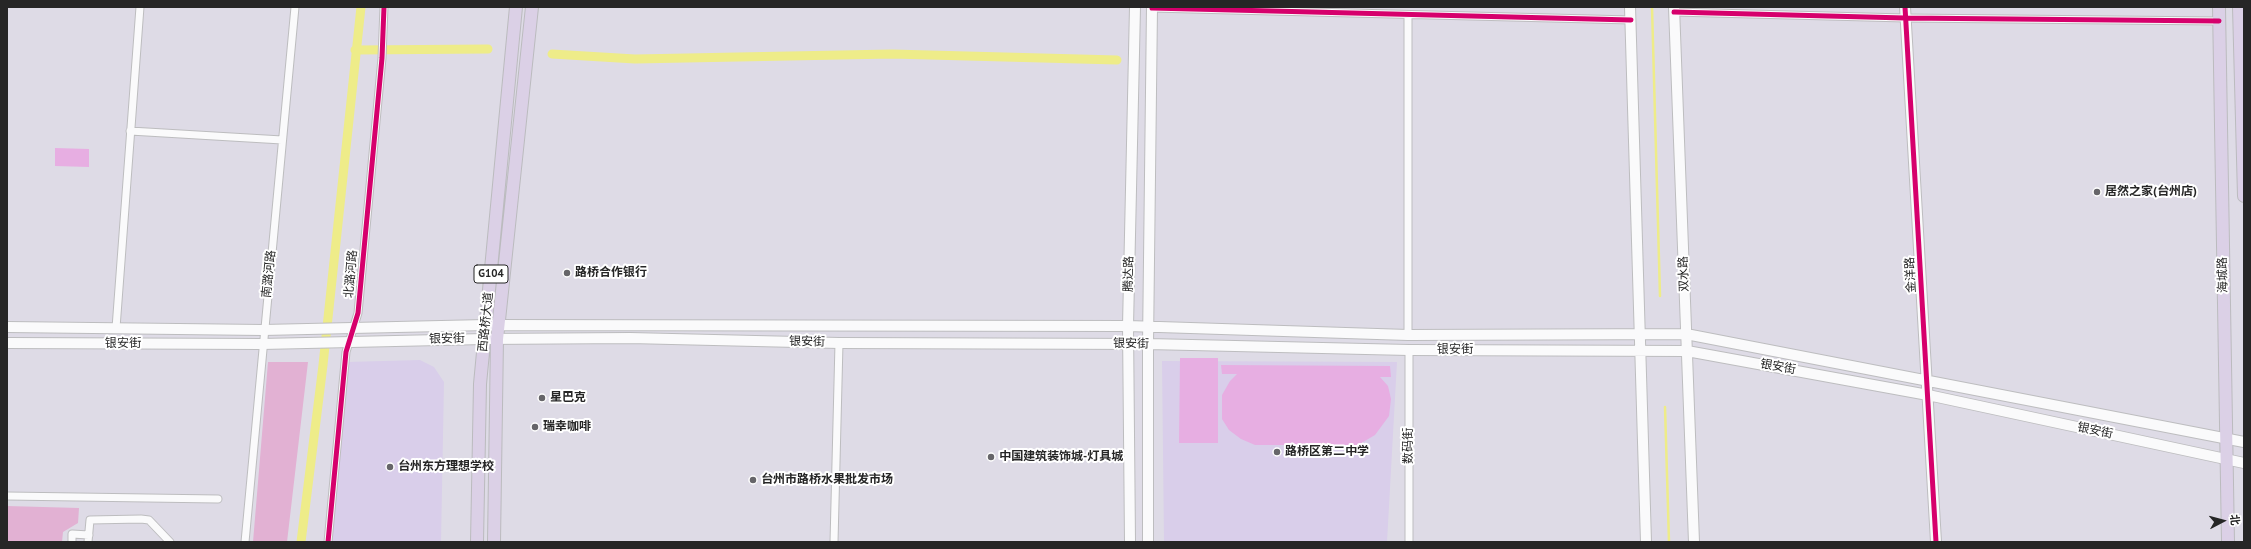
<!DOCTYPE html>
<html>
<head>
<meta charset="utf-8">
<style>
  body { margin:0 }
  #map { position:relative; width:2251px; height:549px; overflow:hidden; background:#dedbe6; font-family:"PT Sans","Noto Sans SC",sans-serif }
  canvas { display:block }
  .frame { position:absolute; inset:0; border:8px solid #262626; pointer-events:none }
  .north { position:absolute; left:2203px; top:501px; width:40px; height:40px; -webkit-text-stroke:3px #fff; paint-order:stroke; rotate:84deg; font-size:11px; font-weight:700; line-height:16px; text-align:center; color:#262626 }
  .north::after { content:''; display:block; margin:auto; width:14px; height:18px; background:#262626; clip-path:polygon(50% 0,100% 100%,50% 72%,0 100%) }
</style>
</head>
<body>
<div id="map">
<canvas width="2251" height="549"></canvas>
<div class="frame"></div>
<div class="north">北</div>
</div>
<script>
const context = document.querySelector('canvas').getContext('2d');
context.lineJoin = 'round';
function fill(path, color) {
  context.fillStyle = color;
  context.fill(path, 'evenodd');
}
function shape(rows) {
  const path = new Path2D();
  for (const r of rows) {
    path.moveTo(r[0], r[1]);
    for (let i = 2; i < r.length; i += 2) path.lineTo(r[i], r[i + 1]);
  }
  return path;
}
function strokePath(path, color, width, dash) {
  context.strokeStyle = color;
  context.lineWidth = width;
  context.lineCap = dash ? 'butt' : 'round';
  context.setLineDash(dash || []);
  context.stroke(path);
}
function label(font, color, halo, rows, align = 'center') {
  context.font = font + ' "PT Sans","Noto Sans SC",sans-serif';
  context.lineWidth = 4;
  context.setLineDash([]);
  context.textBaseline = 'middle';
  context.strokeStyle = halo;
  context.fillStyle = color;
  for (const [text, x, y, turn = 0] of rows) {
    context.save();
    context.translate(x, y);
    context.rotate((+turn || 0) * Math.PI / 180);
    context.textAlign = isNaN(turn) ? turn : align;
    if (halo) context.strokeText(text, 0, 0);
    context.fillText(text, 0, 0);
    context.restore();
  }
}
fill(shape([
  [420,360,434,367,444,382,441,542,329,542,347,362],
  [1162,361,1397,362,1387,542,1164,542]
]), '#d9ceea');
fill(shape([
  [268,362,308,362,287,542,253,542],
  [7,506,79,508,78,523,63,532,62,542,7,542]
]), '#e2b1d3');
fill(shape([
  [55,148,89,149,89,167,55,166],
  [1180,358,1218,358,1218,443,1179,443],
  [1221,365,1390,366,1391,377,1380,377,1388,386,1391,399,1389,416,1375,435,1358,445,1255,445,1241,439,1229,430,1222,419,1222,395,1230,381,1237,374,1222,374]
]), '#e7aee2');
strokePath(shape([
  [1652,7,1660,296],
  [1665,407,1669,542]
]), '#eeec89', 2.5);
strokePath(shape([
  [355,50,488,49],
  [552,54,635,59,892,54,1117,60],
  [301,542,323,365,361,7]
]), '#eeec89', 9);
const street = shape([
  [1152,8,1631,20],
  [1674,12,1905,18,2219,21],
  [1408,15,1408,335],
  [130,131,282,140],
  [116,328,140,7],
  [7,496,218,499],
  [72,542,72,534,89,535],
  [88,542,90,520,141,519,149,520,170,542],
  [245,542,295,7],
  [328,542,346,352,358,313,382,58,384,7],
  [834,542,839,343],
  [1409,542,1409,350]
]);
const secondary = shape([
  [1630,7,1646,542],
  [1674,7,1694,542],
  [1905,7,1936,542],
  [7,327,263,330,486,325,1128,326,1408,335,1686,334,2244,442],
  [7,343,262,344,484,339,630,338,839,343,1148,344,1409,350,1687,351,1928,395,2244,463],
  [1130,542,1128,326,1135,7],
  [1148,542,1148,344,1152,7]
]);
const primary = shape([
  [2219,7,2228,542],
  [2239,7,2244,196],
  [477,542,480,384,516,7],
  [494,542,497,339,532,7]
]);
strokePath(street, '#bdbdbf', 9);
strokePath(secondary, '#bdbdbf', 12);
strokePath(primary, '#bbbbbe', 14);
strokePath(street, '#fafafb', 7);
strokePath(secondary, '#fafafb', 10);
strokePath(primary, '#dbd0e6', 12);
strokePath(shape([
  [1905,7,1936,542],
  [1152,8,1631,20],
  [1674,12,1905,18,2219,21],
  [328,542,346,352,358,313,382,58,384,7]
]), '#d6006c', 5);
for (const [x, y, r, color] of [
  [2097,192,4,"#666569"],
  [567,273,4,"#666569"],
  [542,398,4,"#666569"],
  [535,427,4,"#666569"],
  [1277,452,4,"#666569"],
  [991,457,4,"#666569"],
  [390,467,4,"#666569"],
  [753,480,4,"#666569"]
]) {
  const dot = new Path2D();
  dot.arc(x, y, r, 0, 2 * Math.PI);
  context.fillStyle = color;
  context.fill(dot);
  strokePath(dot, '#fff', 1.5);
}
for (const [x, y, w] of [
  [491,274,34]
]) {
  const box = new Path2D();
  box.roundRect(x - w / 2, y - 9, w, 18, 3);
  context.fillStyle = '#fff';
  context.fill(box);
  strokePath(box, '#262626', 1);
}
label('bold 11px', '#262626', null, [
  ["G104",491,274]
]);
label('bold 12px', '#262626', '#fff', [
  ["居然之家(台州店)",2105,192],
  ["路桥合作银行",575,273],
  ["星巴克",550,398],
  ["瑞幸咖啡",543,427],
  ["路桥区第二中学",1285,452],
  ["中国建筑装饰城-灯具城",999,457],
  ["台州东方理想学校",398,467],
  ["台州市路桥水果批发市场",761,480]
], 'left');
label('12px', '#262626', '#fff', [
  ["南潞河路",269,274,-84],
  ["北潞河路",351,274,-85],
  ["腾达路",1129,274,-89],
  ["双水路",1684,274,-92],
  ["金洋路",1911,275,-93],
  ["海城路",2223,275,-91],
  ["西路桥大道",486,322,-84],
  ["银安街",447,339,-1],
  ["银安街",807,342,1],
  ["银安街",123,344],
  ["银安街",1131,344,1],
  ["银安街",1455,350],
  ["银安街",1778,367,10],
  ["银安街",2095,431,12],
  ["数码街",1409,446,-90]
]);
</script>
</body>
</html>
